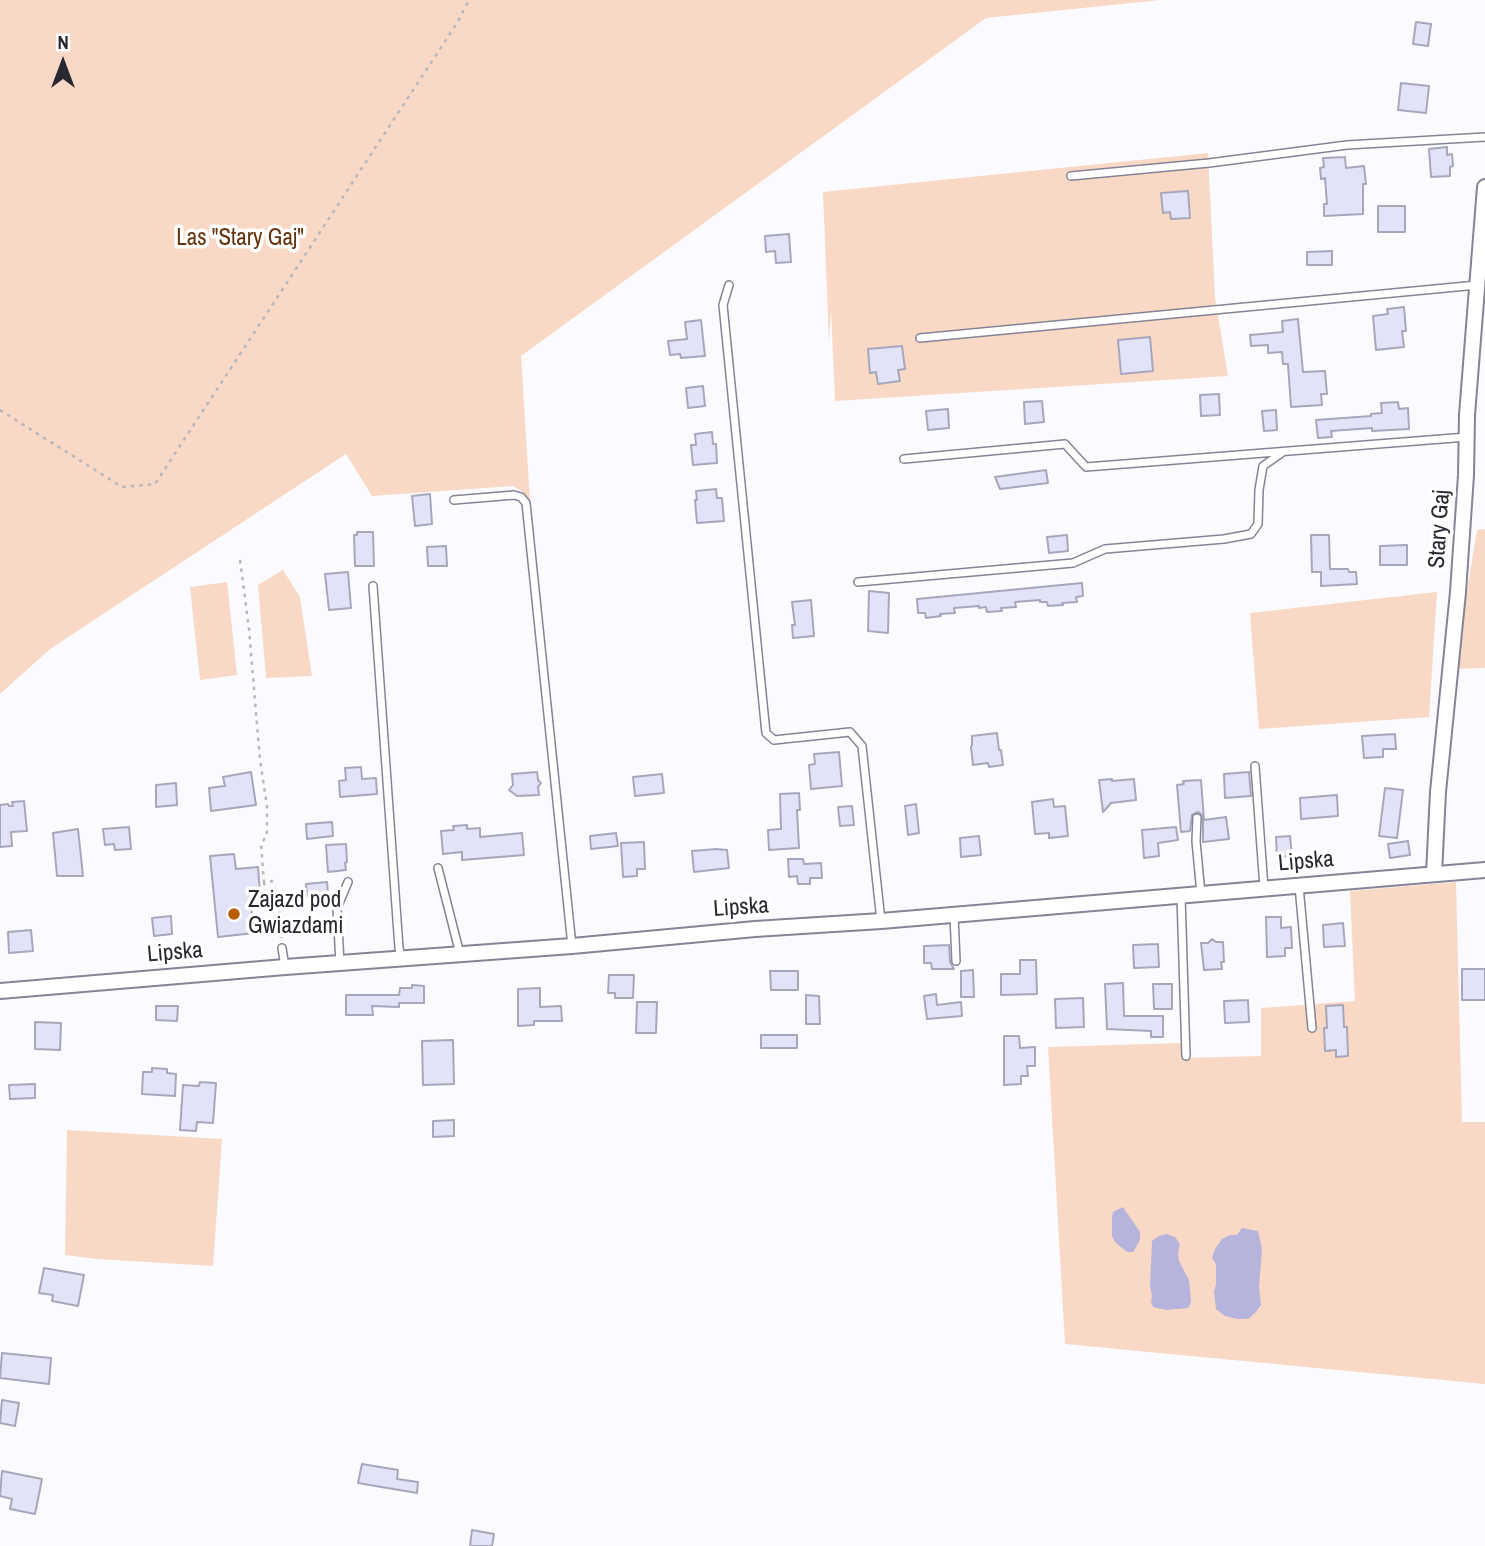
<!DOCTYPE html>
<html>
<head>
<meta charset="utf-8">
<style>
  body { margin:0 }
  #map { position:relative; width:1485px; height:1546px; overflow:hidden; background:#fbfbff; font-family:"Archivo Narrow",sans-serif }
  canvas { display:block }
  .north { position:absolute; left:28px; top:28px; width:70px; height:70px; -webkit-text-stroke:5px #fff; paint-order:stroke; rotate:0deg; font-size:19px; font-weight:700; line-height:28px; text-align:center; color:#282830 }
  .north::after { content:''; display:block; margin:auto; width:24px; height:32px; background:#282830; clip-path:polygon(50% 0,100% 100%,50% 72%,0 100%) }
</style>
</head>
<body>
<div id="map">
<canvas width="1485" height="1546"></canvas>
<div class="north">N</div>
</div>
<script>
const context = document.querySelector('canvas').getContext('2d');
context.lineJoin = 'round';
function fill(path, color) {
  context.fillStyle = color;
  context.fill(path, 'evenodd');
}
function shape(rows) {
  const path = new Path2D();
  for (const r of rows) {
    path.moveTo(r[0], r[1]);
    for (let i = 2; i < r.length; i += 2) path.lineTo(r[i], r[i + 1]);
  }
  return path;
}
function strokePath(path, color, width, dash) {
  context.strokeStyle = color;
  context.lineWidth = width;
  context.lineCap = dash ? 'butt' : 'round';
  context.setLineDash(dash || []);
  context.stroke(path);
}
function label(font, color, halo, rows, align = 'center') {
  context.font = font + ' "Archivo Narrow",sans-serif';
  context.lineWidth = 7;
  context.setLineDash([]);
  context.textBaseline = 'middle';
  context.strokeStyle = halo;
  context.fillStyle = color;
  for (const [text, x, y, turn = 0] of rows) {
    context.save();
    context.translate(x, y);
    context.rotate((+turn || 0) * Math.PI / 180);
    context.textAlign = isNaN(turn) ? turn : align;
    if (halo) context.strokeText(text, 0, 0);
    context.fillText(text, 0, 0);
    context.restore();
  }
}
fill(shape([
  [0,0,1160,0,986,18,521,356,530,501,523,492,513,486,372,496,346,454,50,649,0,694],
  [1208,153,1215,297,1228,376,835,401,831,310,829,343,823,192],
  [1485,529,1485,668,1454,669,1477,530],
  [283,570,300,597,312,676,266,678,258,585],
  [227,582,237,675,200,680,190,587],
  [1437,592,1429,717,1259,729,1250,613],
  [1456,882,1462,1122,1485,1122,1485,1384,1065,1344,1048,1047,1181,1043,1182,1058,1261,1056,1261,1008,1355,1001,1350,891],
  [67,1130,222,1139,213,1266,97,1259,65,1255]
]), '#f9d9c5');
fill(shape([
  [1123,1207,1140,1232,1140,1240,1133,1252,1127,1252,1115,1242,1112,1236,1112,1218,1113,1212],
  [1242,1228,1258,1231,1262,1249,1259,1287,1261,1305,1256,1312,1248,1319,1237,1319,1225,1316,1216,1309,1214,1292,1216,1284,1216,1264,1212,1258,1215,1249,1222,1239,1230,1235,1237,1235],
  [1167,1234,1175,1237,1180,1244,1178,1253,1179,1261,1189,1280,1190,1290,1191,1302,1188,1308,1166,1310,1153,1307,1151,1302,1152,1296,1150,1285,1152,1241,1159,1236]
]), '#b6b4dc');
const building = shape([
  [1416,22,1431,24,1428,46,1413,44,1416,22],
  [1401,83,1429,86,1426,113,1398,110,1401,83],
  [1447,147,1447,155,1452,154,1453,166,1450,167,1450,176,1431,177,1429,149,1447,147],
  [1345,157,1346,168,1364,166,1366,184,1363,184,1363,214,1324,216,1324,204,1327,204,1325,178,1321,179,1320,168,1324,167,1323,158,1345,157],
  [1188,191,1190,218,1171,219,1170,212,1163,213,1161,193,1188,191],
  [1378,206,1405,206,1405,232,1378,232,1378,206],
  [789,234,791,262,776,263,775,251,766,252,765,236,789,234],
  [1332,251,1332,265,1307,265,1307,252,1332,251],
  [1404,307,1406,331,1402,331,1404,347,1376,350,1373,316,1388,314,1387,309,1404,307],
  [1298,319,1303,372,1325,371,1327,394,1321,394,1322,405,1291,407,1288,364,1283,364,1282,352,1268,353,1268,345,1251,346,1250,335,1283,332,1282,321,1298,319],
  [701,320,705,356,681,358,680,354,670,355,668,341,687,339,685,322,701,320],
  [1150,337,1153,371,1121,374,1118,340,1150,337],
  [902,346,905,369,898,370,900,381,878,384,876,372,870,373,868,349,902,346],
  [703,386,705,406,688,408,686,388,703,386],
  [1219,394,1220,415,1201,416,1200,395,1219,394],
  [1042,401,1044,422,1025,424,1024,402,1042,401],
  [1398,402,1399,409,1408,408,1409,429,1372,431,1372,428,1331,431,1332,437,1318,438,1316,420,1371,416,1371,414,1382,413,1381,403,1398,402],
  [948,409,949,428,928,430,926,411,948,409],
  [1276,410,1277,430,1264,431,1262,411,1276,410],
  [712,432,713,444,716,444,717,463,693,465,691,445,696,445,695,434,712,432],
  [1046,470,1048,483,1000,489,995,477,1046,470],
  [716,489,717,498,722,498,724,521,697,523,695,500,697,500,696,491,716,489],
  [430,494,432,524,415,526,412,496,430,494],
  [357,532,373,532,374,566,355,566,354,535,357,535,357,532],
  [1067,535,1068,551,1049,553,1047,537,1067,535],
  [1311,535,1329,535,1330,569,1348,569,1349,572,1356,572,1357,584,1321,586,1321,572,1312,572,1311,535],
  [1407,545,1407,565,1380,565,1380,546,1407,545],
  [446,546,447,566,428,566,427,547,446,546],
  [348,572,351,608,329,610,325,574,348,572],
  [1082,583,1083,596,1076,597,1077,602,1062,603,1063,605,1048,606,1047,602,1040,602,1040,600,1015,602,1016,607,1001,608,1002,611,987,612,986,607,979,608,979,606,954,608,955,613,940,614,941,616,926,618,925,613,918,613,917,599,1082,583],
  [869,591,889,593,888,633,868,631,869,591],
  [811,600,814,636,793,638,792,625,795,625,792,602,811,600],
  [997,733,999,750,1001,750,1003,765,989,767,988,763,973,765,971,747,972,745,972,736,997,733],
  [1395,734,1396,749,1383,749,1383,757,1364,758,1362,736,1395,734],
  [839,752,842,786,811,789,809,765,815,764,814,754,839,752],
  [361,767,362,779,376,778,377,794,340,797,339,781,346,780,345,768,361,767],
  [251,772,256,805,211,811,209,788,225,786,223,777,251,772],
  [537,772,538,780,541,783,538,787,539,795,517,796,509,790,513,785,512,774,537,772],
  [1249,772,1251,796,1225,798,1224,774,1249,772],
  [662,774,664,793,635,796,633,777,662,774],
  [1112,779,1112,781,1134,779,1136,800,1111,803,1103,812,1099,780,1112,779],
  [1201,780,1204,820,1226,817,1229,839,1203,842,1203,818,1202,815,1198,812,1192,815,1190,831,1181,832,1177,785,1184,784,1183,781,1201,780],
  [176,783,177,805,156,807,156,785,176,783],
  [1385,788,1403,790,1397,838,1379,836,1385,788],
  [799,793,800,810,797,810,799,848,769,850,768,830,781,829,780,794,799,793],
  [1337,795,1338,816,1301,819,1300,798,1337,795],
  [1053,799,1054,807,1065,806,1068,836,1049,838,1049,833,1035,834,1032,802,1053,799],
  [24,801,27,831,11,832,12,846,0,847,0,805,8,804,9,806,13,806,12,802,24,801],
  [916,804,919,833,908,835,905,806,916,804],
  [852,806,854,825,840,826,838,807,852,806],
  [332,822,333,836,307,839,306,824,332,822],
  [467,825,467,829,480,828,480,837,522,833,524,855,462,860,462,852,443,854,441,831,454,830,453,826,467,825],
  [129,827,131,849,115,850,114,844,105,845,103,829,129,827],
  [1176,827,1178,840,1158,843,1159,856,1144,858,1142,830,1176,827],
  [78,829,83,876,57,876,53,833,78,829],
  [616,833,618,846,591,849,590,836,616,833],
  [979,836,981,855,961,857,960,838,979,836],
  [1290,836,1292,856,1277,857,1276,837,1290,836],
  [1408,841,1410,855,1390,858,1388,844,1408,841],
  [644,842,645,869,637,869,637,876,623,877,621,843,644,842],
  [346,844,347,862,345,863,346,870,328,872,326,845,346,844],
  [716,849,727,850,729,868,694,872,692,851,716,849],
  [234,854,236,869,258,867,260,893,250,894,254,933,218,937,210,856,234,854],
  [788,859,803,859,804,864,821,863,822,878,810,878,810,884,798,884,797,876,789,877,788,859],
  [327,882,328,894,307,896,306,884,327,882],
  [171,916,172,934,154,936,152,918,171,916],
  [1266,917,1281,917,1281,928,1291,927,1292,948,1285,948,1285,956,1267,957,1266,917],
  [1343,923,1345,946,1324,947,1323,925,1343,923],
  [31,930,33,951,9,953,8,932,31,930],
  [1212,939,1216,942,1223,942,1224,962,1221,962,1222,969,1204,970,1201,943,1208,943,1212,939],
  [1158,944,1159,967,1134,968,1133,945,1158,944],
  [949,945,950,962,954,969,932,969,931,963,924,963,924,946,949,945],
  [1020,960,1036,960,1037,994,1001,995,1001,974,1020,974,1020,960],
  [1462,969,1485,969,1485,1000,1462,1000,1462,969],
  [973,970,974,997,961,997,961,971,973,970],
  [770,971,798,971,798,990,771,990,770,971],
  [609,975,634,975,633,998,615,998,615,993,608,993,609,975],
  [1123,983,1124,1016,1163,1016,1163,1037,1151,1037,1151,1031,1107,1029,1105,984,1123,983],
  [1153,984,1172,984,1172,1009,1154,1009,1153,984],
  [412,985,424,986,424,1003,399,1003,399,1007,372,1006,373,1015,346,1015,346,995,399,995,400,988,412,988,412,985],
  [540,988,540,1007,561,1006,562,1021,534,1021,534,1025,518,1026,518,989,540,988],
  [936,994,937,1005,961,1002,962,1016,927,1019,924,996,936,994],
  [806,995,819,996,820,1024,806,1024,806,995],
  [1083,998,1084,1027,1056,1028,1055,999,1083,998],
  [1248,1000,1249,1022,1225,1023,1224,1001,1248,1000],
  [637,1002,657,1002,656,1033,636,1033,637,1002],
  [1343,1005,1344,1027,1347,1027,1348,1056,1336,1057,1336,1050,1325,1051,1324,1028,1327,1028,1326,1006,1343,1005],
  [156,1006,178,1006,177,1021,156,1020,156,1006],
  [35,1022,61,1023,60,1050,35,1049,35,1022],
  [761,1035,797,1035,797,1048,761,1048,761,1035],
  [1004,1036,1019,1036,1020,1048,1035,1047,1035,1066,1027,1066,1028,1076,1021,1076,1021,1084,1004,1085,1004,1036],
  [453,1040,454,1084,423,1085,422,1041,453,1040],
  [152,1068,167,1069,167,1073,176,1074,175,1096,142,1094,143,1072,152,1072,152,1068],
  [200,1082,216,1083,213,1123,197,1122,196,1131,180,1130,183,1085,199,1086,200,1082],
  [35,1084,35,1098,10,1099,9,1085,35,1084],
  [454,1120,454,1136,433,1137,433,1121,454,1120],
  [44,1268,84,1275,78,1306,52,1301,53,1295,39,1293,44,1268],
  [2,1353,51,1358,49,1384,0,1378,2,1353],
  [2,1400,19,1403,15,1426,0,1423,2,1400],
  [362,1464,398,1470,397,1479,418,1482,417,1493,358,1483,362,1464],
  [2,1471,42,1479,35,1514,10,1509,12,1499,0,1496,2,1471],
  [472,1530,494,1534,492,1546,470,1546,472,1530]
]);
fill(building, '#e3e3f8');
strokePath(building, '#a7a6ba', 2);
const service = shape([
  [1071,176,1209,163,1347,145,1485,137],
  [729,285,723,305,766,733,774,740,850,732,862,746,881,921],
  [920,338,1477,285],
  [904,459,1065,444,1086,467,1467,437],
  [454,500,514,495,521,497,526,503,572,946],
  [858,582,1073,563,1105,549,1224,539,1251,534,1258,524,1259,490,1263,466,1283,452],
  [373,586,399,948,401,958],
  [1255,766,1264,888],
  [1197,818,1196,841,1201,894],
  [438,868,460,954],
  [1299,886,1312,1028],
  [1181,896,1186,1056],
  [954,915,956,961],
  [282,948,285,967],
  [340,963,337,908,348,882]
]);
const minor = shape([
  [1434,874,1438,792,1458,592,1466,475,1467,415,1485,187],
  [0,991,285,967,572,946,755,929,881,921,1485,870]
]);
strokePath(service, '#848496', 10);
strokePath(minor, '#848496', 18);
strokePath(shape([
  [0,410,122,487,155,484,457,23,469,0],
  [240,560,249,629,260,760,267,806,267,835,261,844,264,882,272,881,279,900,281,938],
  [264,882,266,901],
  [255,894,256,902,279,900]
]), '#b7b7bd', 2.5, [3.5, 5]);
strokePath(service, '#fff', 7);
strokePath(minor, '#fff', 14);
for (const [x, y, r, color] of [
  [234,914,7,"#b95d03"]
]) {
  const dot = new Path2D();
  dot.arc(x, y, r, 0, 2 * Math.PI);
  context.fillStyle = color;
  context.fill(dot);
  strokePath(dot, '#fff', 2.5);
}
label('23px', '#65340c', '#fff', [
  ["Las \"Stary Gaj\"",240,239]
]);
label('23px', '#282830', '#fff', [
  ["Stary Gaj",1440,529,-86],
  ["Lipska",1306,862,-5],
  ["Lipska",741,908,-4],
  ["Lipska",175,953,-5]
]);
label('23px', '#282830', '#fff', [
  ["Zajazd pod",248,901],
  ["Gwiazdami",248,927]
], 'left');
</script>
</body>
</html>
